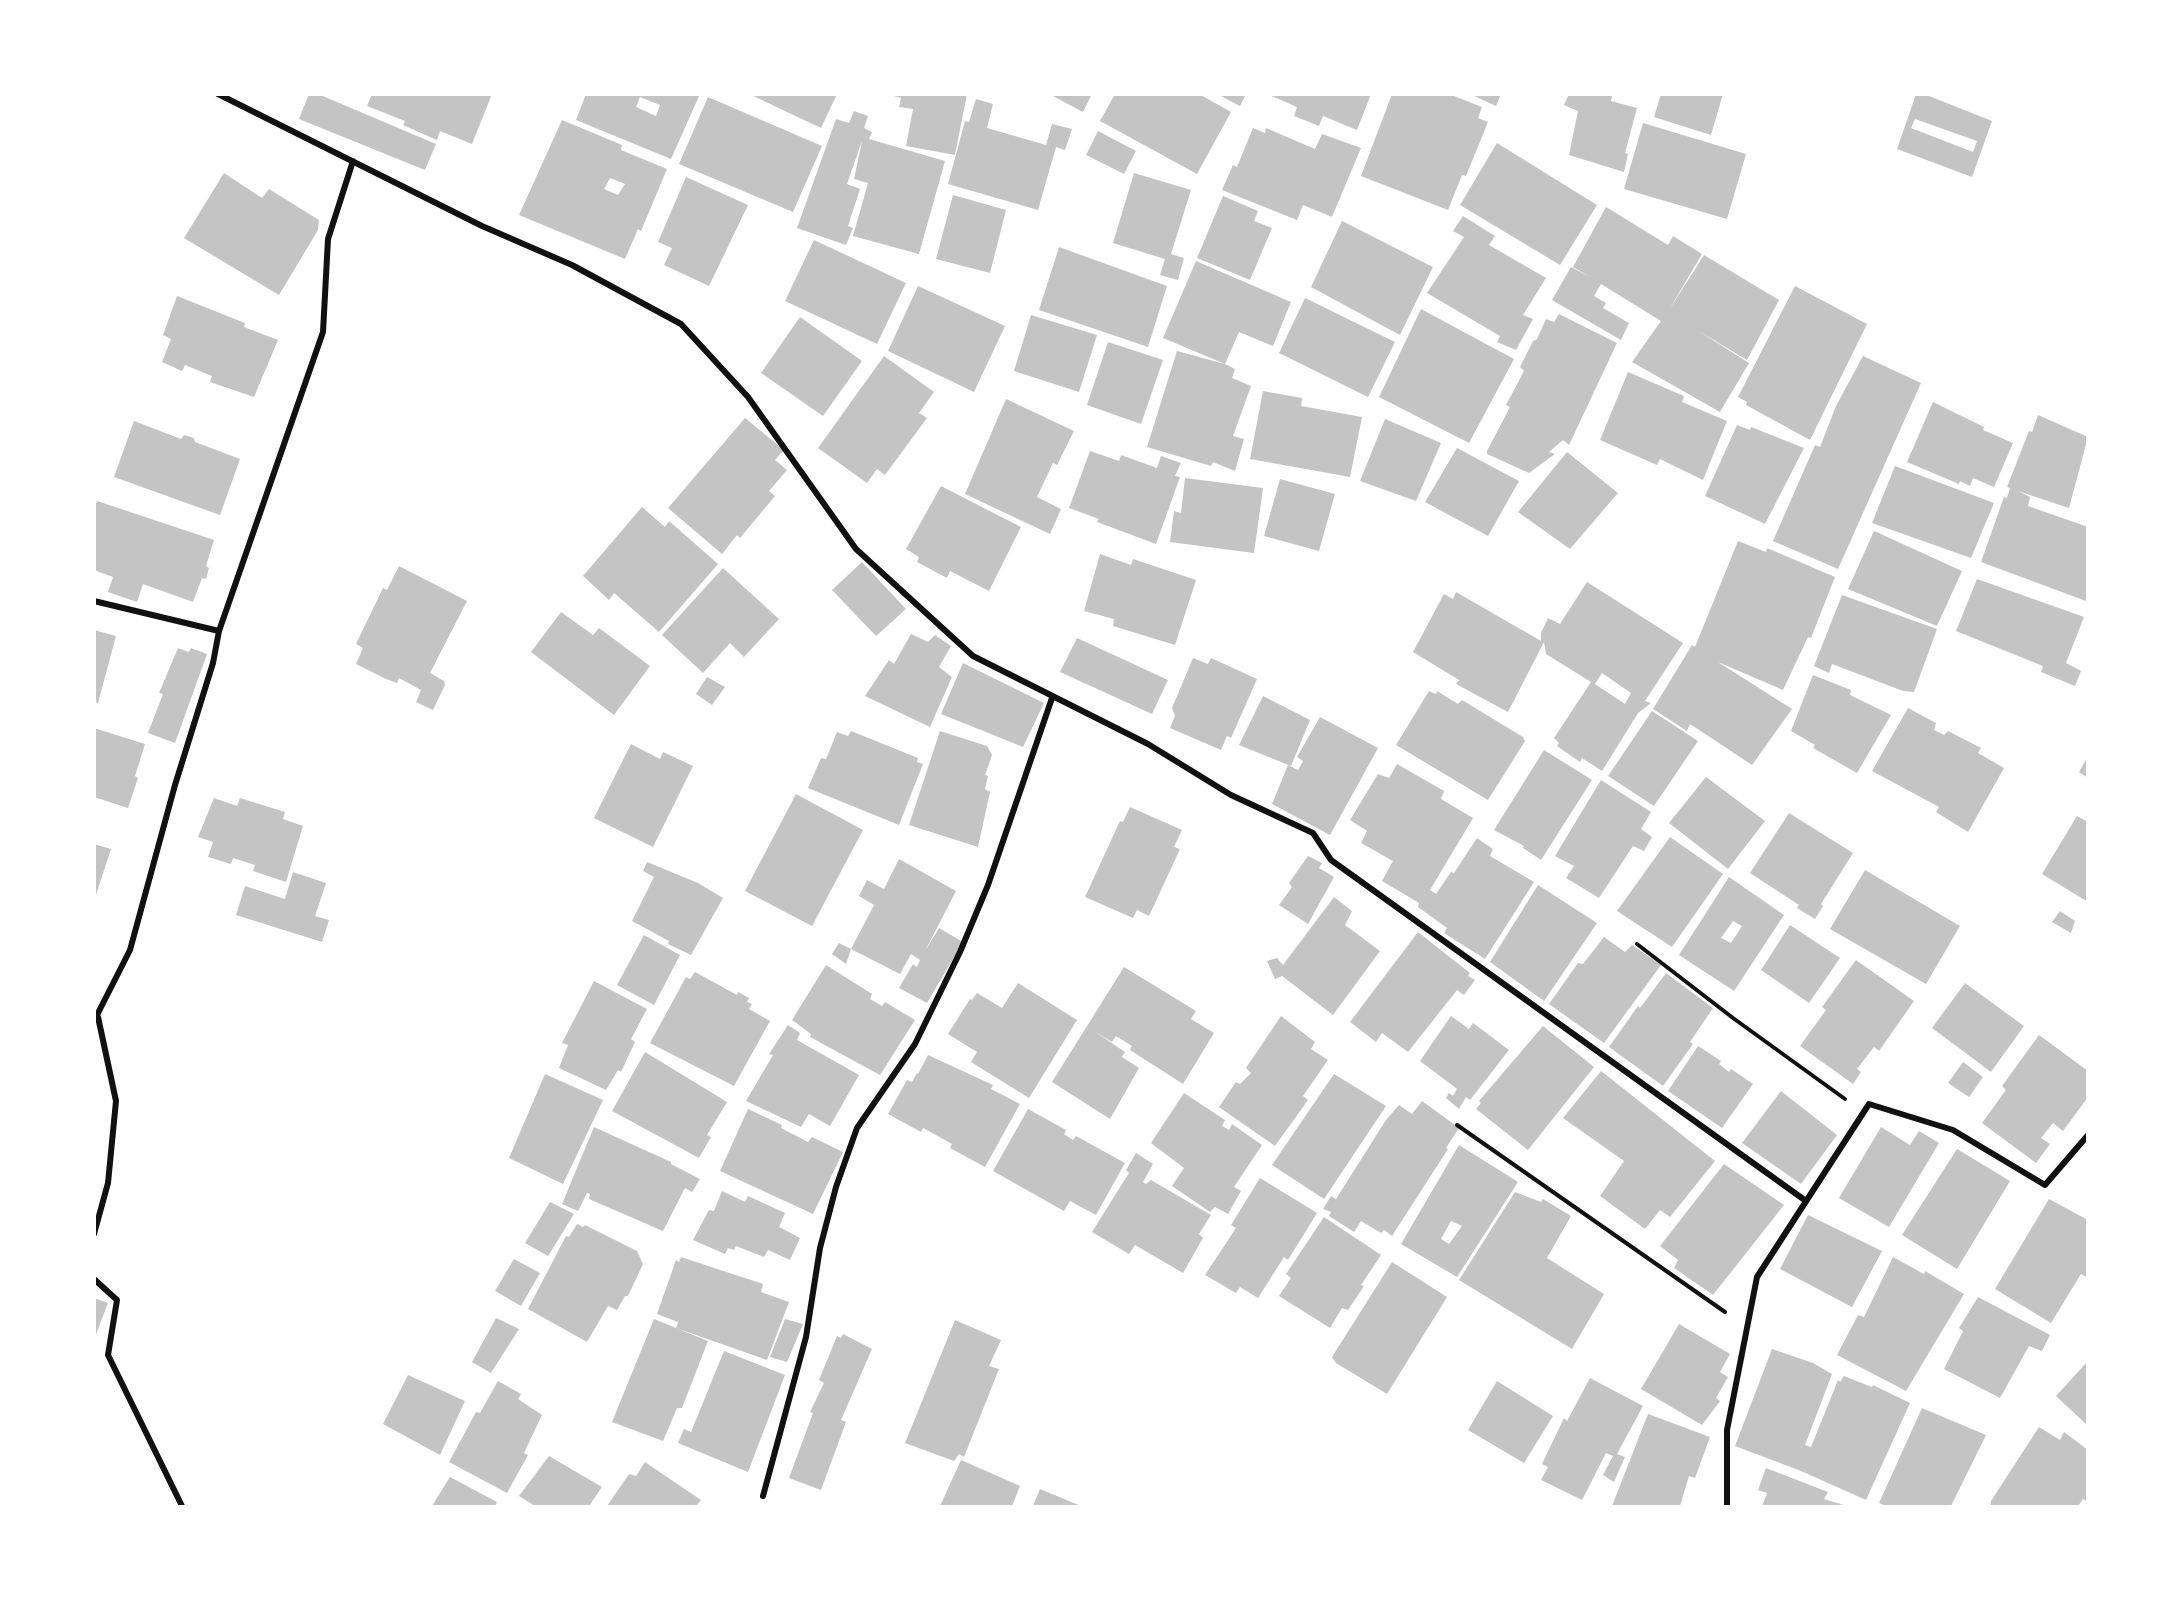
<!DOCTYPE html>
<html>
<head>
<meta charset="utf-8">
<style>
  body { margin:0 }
  #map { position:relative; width:2182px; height:1601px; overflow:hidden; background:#fff; font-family:"PT Serif",serif }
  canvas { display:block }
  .frame { position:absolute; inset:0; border:96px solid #fff; pointer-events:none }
</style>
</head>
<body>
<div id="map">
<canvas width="2182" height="1601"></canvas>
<div class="frame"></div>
</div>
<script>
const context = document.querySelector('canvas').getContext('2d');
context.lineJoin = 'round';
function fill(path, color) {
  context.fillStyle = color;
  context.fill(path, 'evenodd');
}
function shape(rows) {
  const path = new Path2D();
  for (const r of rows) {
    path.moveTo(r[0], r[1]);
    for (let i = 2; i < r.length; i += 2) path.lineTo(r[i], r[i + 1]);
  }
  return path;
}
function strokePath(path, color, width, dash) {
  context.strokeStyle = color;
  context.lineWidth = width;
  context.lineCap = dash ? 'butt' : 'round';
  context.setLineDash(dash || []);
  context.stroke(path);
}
fill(shape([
  [309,94,318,94,436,144,425,170,299,119],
  [372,94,492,94,472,144,440,131,437,140,403,125,405,121,367,106],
  [586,94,700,94,671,159,576,120],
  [640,97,660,105,656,116,636,107],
  [749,94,837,94,821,128],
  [887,94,967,94,955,155,906,146,913,109,899,107,901,98],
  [1049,94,1092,94,1083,112],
  [1115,94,1199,94,1231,112,1197,174,1100,121],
  [1217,94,1246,94,1240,106],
  [1267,94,1371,94,1357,130,1323,116,1319,126,1294,116,1297,107],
  [1392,94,1449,94,1482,107,1478,118,1488,122,1466,176,1462,175,1448,210,1361,176],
  [1470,94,1501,94,1496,106],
  [1569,94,1607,94,1612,96,1611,101,1637,108,1625,153,1628,154,1624,172,1569,155,1578,111,1564,105],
  [1661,94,1723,94,1711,135,1654,117],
  [1916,94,1924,94,1992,121,1972,177,1897,149],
  [1915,119,1977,141,1973,152,1911,128],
  [708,97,822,146,793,212,679,164],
  [976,99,993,104,987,128,1046,145,1052,124,1072,129,1065,150,1056,147,1038,210,948,184,965,121,969,122],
  [854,111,868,116,864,128,872,132,869,139,945,161,919,254,853,236,868,183,854,179,862,141,847,184,860,189,848,226,853,228,846,245,797,228,836,119,849,123],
  [562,120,622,145,621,150,667,169,641,231,638,229,625,259,519,215],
  [610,178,625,184,618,195,604,189],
  [1643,123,1746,154,1727,219,1624,189],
  [1253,128,1265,133,1266,128,1315,149,1322,134,1361,148,1332,217,1303,205,1297,220,1222,190,1233,165,1237,167],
  [1098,131,1136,151,1124,174,1086,155],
  [1497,143,1597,205,1560,265,1460,205],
  [224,173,262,198,269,189,319,220,318,230,279,295,184,238],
  [1134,173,1191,190,1171,254,1184,258,1178,280,1160,275,1165,259,1113,243],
  [686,177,748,205,709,286,664,265,672,248,658,242],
  [953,195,1006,210,990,273,936,259],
  [1223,196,1258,211,1254,221,1272,228,1250,280,1197,258],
  [1606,207,1668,245,1673,236,1702,254,1669,310,1704,255,1779,300,1747,360,1697,330,1749,363,1720,412,1632,362,1661,321,1601,284,1594,296,1606,303,1603,308,1629,323,1621,340,1552,300,1571,267,1590,277,1573,267],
  [1463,216,1495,236,1489,245,1546,278,1523,315,1533,319,1516,350,1497,342,1500,336,1427,293,1464,237,1453,231],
  [1342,221,1433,267,1400,335,1311,287],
  [814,240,906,283,877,344,785,301],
  [1059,247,1167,286,1148,347,1039,310],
  [1196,261,1291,302,1273,346,1239,332,1225,364,1163,338],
  [918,286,1005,326,974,392,888,351],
  [1795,286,1867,324,1810,440,1746,405,1747,402,1738,397],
  [177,296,245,323,244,327,278,340,254,397,210,382,212,376,185,365,182,371,162,362,171,339,163,335],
  [1305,298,1395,342,1368,397,1279,353],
  [1421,309,1514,359,1469,443,1379,397],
  [1559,314,1617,343,1569,445,1563,440,1549,452,1555,454,1529,473,1487,454,1487,451,1510,407,1506,405,1524,371,1520,367,1533,341,1537,339,1546,319,1554,322],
  [1031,315,1097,335,1079,392,1014,371],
  [800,317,862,361,823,416,761,373],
  [1108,342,1163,360,1141,424,1087,405],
  [1177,351,1225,364,1235,369,1232,378,1251,386,1233,436,1244,439,1235,471,1213,462,1211,466,1147,447],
  [884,356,934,392,919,413,927,418,885,475,877,469,867,483,818,448],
  [1863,356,1921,383,1838,569,1773,541,1815,445,1820,447,1836,406],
  [1628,372,1684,396,1682,402,1727,421,1703,480,1660,459,1657,465,1600,440],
  [1263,391,1302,398,1301,406,1362,417,1350,477,1250,459],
  [1006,399,1074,431,1057,465,1053,463,1037,497,1061,509,1050,534,965,494],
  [1933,402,1984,427,1983,430,2013,443,1994,487,1973,478,1970,486,1960,481,1959,484,1907,462],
  [2038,415,2088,437,2069,508,2018,491,2030,497,2028,506,2088,527,2086,601,1981,562,2004,497,2007,498,2010,488,2007,487,2029,431,2032,432],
  [745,418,784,450,775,460,787,470,769,491,775,496,740,538,737,535,722,554,668,508],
  [1385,419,1441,443,1416,501,1360,481],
  [134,421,181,439,184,435,194,438,195,442,240,459,220,515,114,477],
  [1737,425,1750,430,1751,427,1804,448,1765,524,1705,496],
  [1457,448,1519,481,1488,536,1425,502],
  [1090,451,1119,461,1121,455,1157,468,1161,456,1181,463,1175,476,1180,477,1156,544,1097,522,1099,519,1069,508],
  [1567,452,1618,493,1570,549,1518,512],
  [1895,466,1994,503,1971,558,1872,523],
  [1185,478,1263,488,1254,553,1170,542,1174,511,1181,513],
  [1280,479,1335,494,1319,551,1264,536],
  [941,486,1021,527,989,591,950,571,947,578,917,562,919,557,906,549],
  [97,501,214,540,206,566,209,568,206,579,202,578,193,602,143,584,137,602,108,592,113,577,94,570,94,509],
  [642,507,665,527,669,521,718,564,659,632,614,593,609,600,583,576],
  [1874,531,1962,571,1937,626,1848,589],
  [1738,541,1766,552,1767,548,1835,577,1811,638,1808,637,1783,690,1718,662,1792,709,1752,765,1690,724,1687,731,1653,709,1692,645,1695,647],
  [1100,554,1131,565,1133,559,1196,580,1175,645,1113,626,1114,619,1084,611],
  [862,562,906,609,876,636,832,590],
  [399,566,467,601,430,673,444,681,445,685,433,710,416,702,421,690,399,678,397,683,386,679,356,664,363,648,356,644,383,588,387,590],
  [723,568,779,619,744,657,730,643,703,673,662,635],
  [1977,579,2084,617,2066,663,2081,671,2075,686,2041,672,2043,666,1956,631],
  [1587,582,1683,643,1645,701,1651,703,1638,713,1602,771,1582,758,1580,762,1557,746,1559,743,1554,738,1591,682,1546,654,1544,642,1508,712,1456,684,1459,680,1413,652,1444,594,1453,599,1456,592,1541,641,1541,633,1548,618,1560,624],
  [1602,673,1631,693,1625,704,1595,684],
  [1842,595,1937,629,1914,692,1903,691,1832,664,1829,673,1814,666],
  [561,612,593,635,599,628,650,666,614,715,531,652],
  [94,630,116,636,98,703,94,702],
  [911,634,928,642,935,635,951,646,939,667,952,677,930,727,865,696,889,660,894,664],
  [1077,638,1168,680,1152,714,1060,672],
  [178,648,189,652,191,648,207,654,175,743,148,733,163,694,159,693],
  [1193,658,1208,664,1211,658,1257,679,1231,738,1227,736,1221,750,1170,728,1175,716,1172,708],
  [963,663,1044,703,1023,747,941,714],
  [1813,675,1851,690,1850,695,1891,715,1857,773,1813,748,1815,745,1791,731],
  [707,677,725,687,712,705,696,694],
  [1429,691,1436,694,1437,691,1458,704,1462,700,1523,737,1525,741,1488,800,1396,745],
  [1263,696,1310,720,1291,766,1239,745],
  [1908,708,1936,723,1934,730,1944,735,1948,731,1981,748,1978,753,2004,768,1968,832,1936,812,1939,807,1872,771],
  [1652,711,1698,741,1654,806,1608,776],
  [1320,717,1378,748,1330,835,1272,804,1288,765,1298,770,1303,761,1297,757],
  [94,728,145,744,135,776,138,778,128,808,94,797],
  [851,731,918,758,917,762,923,764,899,825,808,788,821,758,826,759,837,732,848,736],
  [940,731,987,746,992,755,985,775,988,776,985,789,990,792,978,847,909,825],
  [631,744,660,759,663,752,693,766,653,847,594,818],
  [1544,750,1592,780,1541,860,1523,848,1524,846,1494,830],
  [2088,756,2088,778,2079,772],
  [1397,764,1444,791,1441,799,1473,818,1430,890,1436,894,1451,872,1454,873,1477,838,1493,849,1490,856,1534,882,1485,959,1444,933,1447,928,1418,907,1419,903,1382,881,1393,861,1361,843,1367,831,1350,820,1378,774,1389,778],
  [1706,777,1765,821,1728,869,1669,823],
  [1601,780,1651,812,1641,829,1652,837,1644,851,1633,846,1599,898,1566,878,1574,866,1555,856],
  [796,794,863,830,812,926,745,891],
  [214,798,237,806,240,798,285,812,283,819,303,826,286,882,253,871,255,865,233,858,231,864,208,857,213,842,198,837],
  [1130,807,1182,830,1174,847,1180,849,1149,916,1137,910,1133,918,1085,897,1120,821,1123,822],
  [1789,813,1853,853,1821,904,1823,906,1815,919,1797,908,1799,905,1750,873],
  [2077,816,2088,822,2088,902,2042,874],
  [1670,837,1723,874,1672,947,1617,911],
  [94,844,111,849,95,898,94,898],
  [1308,856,1322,863,1319,868,1334,877,1308,924,1279,905,1292,887,1289,883],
  [899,859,956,891,925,951,939,928,963,942,927,1003,899,988,913,964,917,967,920,960,911,954,900,974,851,949,874,905,859,896,867,880,884,889],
  [647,862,698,883,723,898,691,955,668,944,669,941,632,921,654,877,643,871],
  [1865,870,1960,926,1926,984,1830,929],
  [293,872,326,883,315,916,329,920,322,942,236,915,245,886,285,899],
  [1729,877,1784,915,1734,991,1679,955],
  [1733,921,1742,926,1731,943,1721,938],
  [1538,885,1597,923,1544,1001,1490,962],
  [1334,897,1352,911,1345,925,1380,951,1333,1015,1282,976,1275,979,1267,961,1277,958,1283,965],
  [2060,911,2075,921,2071,933,2052,922],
  [1790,925,1840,958,1809,1003,1761,970],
  [1418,932,1470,973,1468,976,1475,980,1464,995,1457,990,1408,1052,1382,1033,1376,1042,1350,1022],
  [644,935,680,955,654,1005,617,985],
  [1604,937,1625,952,1632,945,1661,965,1604,1043,1549,1004,1578,963,1583,964],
  [839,943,851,949,846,964,832,954],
  [1856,960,1914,1001,1879,1051,1874,1047,1857,1069,1861,1072,1853,1084,1800,1046,1826,1010,1822,1007],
  [826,965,872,994,870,999,882,1006,885,1002,915,1020,880,1075,810,1037,811,1034,792,1020],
  [1124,967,1196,1011,1191,1019,1214,1033,1183,1084,1130,1050,1132,1046,1116,1036,1112,1042,1094,1031,1125,1052,1122,1057,1139,1068,1110,1119,1052,1082],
  [695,972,737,995,738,992,749,998,747,1002,752,1004,749,1009,770,1021,734,1086,650,1043,686,977,690,979],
  [1666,973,1713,1008,1690,1042,1693,1044,1663,1086,1609,1047,1638,1006,1640,1008],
  [594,981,647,1009,631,1039,635,1042,621,1072,618,1070,606,1090,559,1068,568,1045,562,1043],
  [1018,983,1077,1020,1029,1098,971,1062,977,1052,948,1034,970,999,972,1000,977,993,1002,1008],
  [1965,983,2024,1026,1991,1072,1932,1028],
  [1281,1016,1315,1042,1311,1049,1328,1060,1303,1096,1308,1100,1275,1146,1219,1107,1236,1082,1240,1084,1251,1073,1246,1068],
  [1451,1016,1469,1029,1473,1023,1509,1050,1470,1100,1466,1097,1459,1109,1446,1098,1449,1093,1453,1096,1457,1089,1420,1061],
  [788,1025,800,1033,797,1040,859,1075,830,1126,809,1114,801,1127,746,1101,773,1055,769,1054],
  [1543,1026,1594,1067,1528,1150,1476,1109,1481,1103,1479,1101],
  [2039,1035,2088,1071,2088,1097,2063,1131,2053,1123,2041,1138,2050,1144,2036,1163,1982,1123,2006,1090,2002,1086],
  [1698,1046,1721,1061,1719,1064,1729,1072,1731,1069,1753,1084,1722,1128,1668,1091],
  [645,1052,727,1102,707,1135,711,1137,699,1158,612,1111],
  [928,1055,993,1085,991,1089,1020,1104,985,1167,950,1148,952,1144,923,1128,921,1132,888,1114,907,1080,912,1082,917,1073,918,1074],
  [1963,1062,1983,1077,1969,1097,1948,1083],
  [1601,1071,1715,1161,1670,1217,1660,1210,1645,1229,1600,1196,1624,1161,1563,1118],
  [545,1074,603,1100,563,1184,509,1158],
  [1334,1074,1386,1106,1324,1199,1272,1165],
  [1781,1091,1837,1135,1801,1184,1742,1143],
  [1184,1093,1225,1120,1222,1126,1229,1130,1232,1124,1262,1145,1234,1187,1241,1191,1228,1214,1215,1207,1210,1212,1172,1186,1184,1168,1151,1143],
  [1422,1101,1459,1128,1446,1148,1448,1149,1392,1236,1384,1230,1381,1233,1361,1221,1354,1232,1329,1216,1331,1212,1323,1209,1331,1196,1336,1199,1386,1120,1399,1105,1412,1114],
  [748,1109,782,1125,781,1128,808,1142,812,1137,843,1152,813,1214,720,1171],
  [1028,1109,1066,1130,1064,1134,1073,1140,1076,1136,1125,1163,1096,1215,1070,1201,1064,1211,993,1171],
  [594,1127,671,1162,671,1164,700,1179,692,1192,685,1188,663,1231,589,1199,590,1194,587,1193,578,1211,562,1204],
  [1881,1127,1910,1145,1919,1131,1939,1143,1889,1227,1839,1198],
  [1459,1145,1518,1182,1457,1277,1401,1244],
  [1451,1221,1462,1226,1449,1244,1441,1239],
  [1957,1149,2010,1181,1957,1269,1902,1235],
  [1136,1153,1153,1164,1143,1182,1146,1184,1151,1180,1211,1215,1199,1234,1203,1238,1183,1273,1135,1245,1129,1254,1092,1232,1129,1173,1126,1170],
  [1724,1164,1784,1205,1713,1295,1674,1268,1678,1260,1660,1246],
  [1260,1178,1317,1213,1288,1260,1284,1257,1258,1298,1240,1287,1236,1293,1205,1275,1236,1228,1231,1225],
  [722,1191,745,1202,748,1196,785,1213,779,1227,800,1238,790,1260,768,1250,764,1257,736,1246,734,1250,728,1248,725,1254,693,1240,709,1210,714,1211],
  [1515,1192,1541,1202,1543,1199,1571,1216,1547,1258,1604,1294,1572,1349,1459,1280],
  [2049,1199,2088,1220,2088,1278,2081,1274,2051,1323,1995,1289],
  [550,1202,574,1214,548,1256,525,1243],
  [1808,1215,1882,1251,1852,1307,1780,1269],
  [1324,1217,1381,1255,1361,1285,1364,1286,1348,1310,1342,1308,1330,1328,1279,1296,1291,1278,1286,1274],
  [577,1224,583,1227,585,1225,637,1251,643,1264,628,1296,625,1296,617,1310,608,1306,587,1342,528,1309,566,1236,569,1237],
  [681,1257,763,1284,761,1292,789,1302,767,1360,676,1328,678,1322,657,1314,676,1260,679,1262],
  [1893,1257,1924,1274,1925,1271,1964,1294,1906,1391,1837,1355,1858,1315,1864,1317],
  [514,1259,540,1273,521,1306,495,1291],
  [1392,1262,1447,1297,1387,1394,1336,1363,1332,1357],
  [1978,1297,2050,1335,2042,1351,2029,1346,2000,1398,1944,1369,1963,1331,1959,1328],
  [94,1298,108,1303,95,1337,94,1337],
  [496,1318,519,1329,491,1373,472,1362],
  [654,1319,708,1341,682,1408,677,1408,663,1441,612,1422],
  [785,1319,803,1324,787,1362,770,1357],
  [955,1320,1001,1340,989,1366,999,1369,964,1457,959,1454,954,1461,905,1443],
  [1679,1324,1730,1354,1720,1372,1728,1377,1716,1398,1720,1401,1702,1425,1641,1389],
  [843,1334,872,1349,841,1420,846,1422,821,1490,789,1478,813,1413,810,1412,824,1383,819,1380,837,1336,841,1338],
  [1772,1349,1813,1363,1832,1374,1805,1445,1811,1447,1838,1380,1840,1382,1844,1376,1872,1387,1873,1385,1910,1403,1866,1500,1801,1471,1735,1446],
  [724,1351,785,1375,748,1472,678,1443,684,1429,691,1432],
  [2088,1361,2088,1426,2056,1396],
  [408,1375,465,1401,440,1455,383,1424],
  [1590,1378,1643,1406,1617,1454,1625,1457,1614,1482,1603,1475,1613,1456,1606,1453,1582,1500,1541,1480,1548,1467,1542,1464,1564,1418,1567,1421],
  [498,1381,521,1394,518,1399,542,1415,524,1453,528,1455,507,1493,449,1462,476,1412,480,1413],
  [1497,1381,1553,1416,1524,1463,1468,1430],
  [1922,1408,1986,1435,1951,1506,1886,1506,1879,1503],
  [1648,1414,1710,1437,1695,1478,1689,1476,1680,1506,1612,1506],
  [2039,1427,2060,1440,2064,1432,2088,1450,2088,1502,2083,1499,2078,1506,1991,1506,1991,1501],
  [549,1456,602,1487,589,1506,535,1506,519,1496],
  [961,1460,1020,1486,1012,1506,940,1506],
  [645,1462,701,1500,696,1506,607,1506,629,1474,636,1476],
  [1766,1468,1828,1492,1824,1499,1847,1506,1762,1506,1767,1493,1758,1490],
  [450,1477,497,1502,495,1506,432,1506],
  [1040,1489,1081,1506,1033,1506]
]), '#c4c4c4');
strokePath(shape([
  [1637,944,1733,1018,1845,1099],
  [1457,1125,1725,1312]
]), '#111', 4);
strokePath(shape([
  [218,94,482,226,572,265,681,324,748,397,856,549,973,656,1148,744,1231,795,1313,833,1331,860,1806,1201],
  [94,601,219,631],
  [94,1021,130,950,175,785,213,663,219,631,323,332,328,239,353,161],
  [94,1234,108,1183,116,1101,98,1017],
  [94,1279,117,1300,108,1355,182,1506],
  [763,1496,806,1337,820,1248,836,1187,857,1128,915,1044,960,952,988,885,1052,698],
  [1727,1506,1727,1430,1757,1277,1869,1104,1953,1130,2045,1185,2088,1135]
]), '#111', 6);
</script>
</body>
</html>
